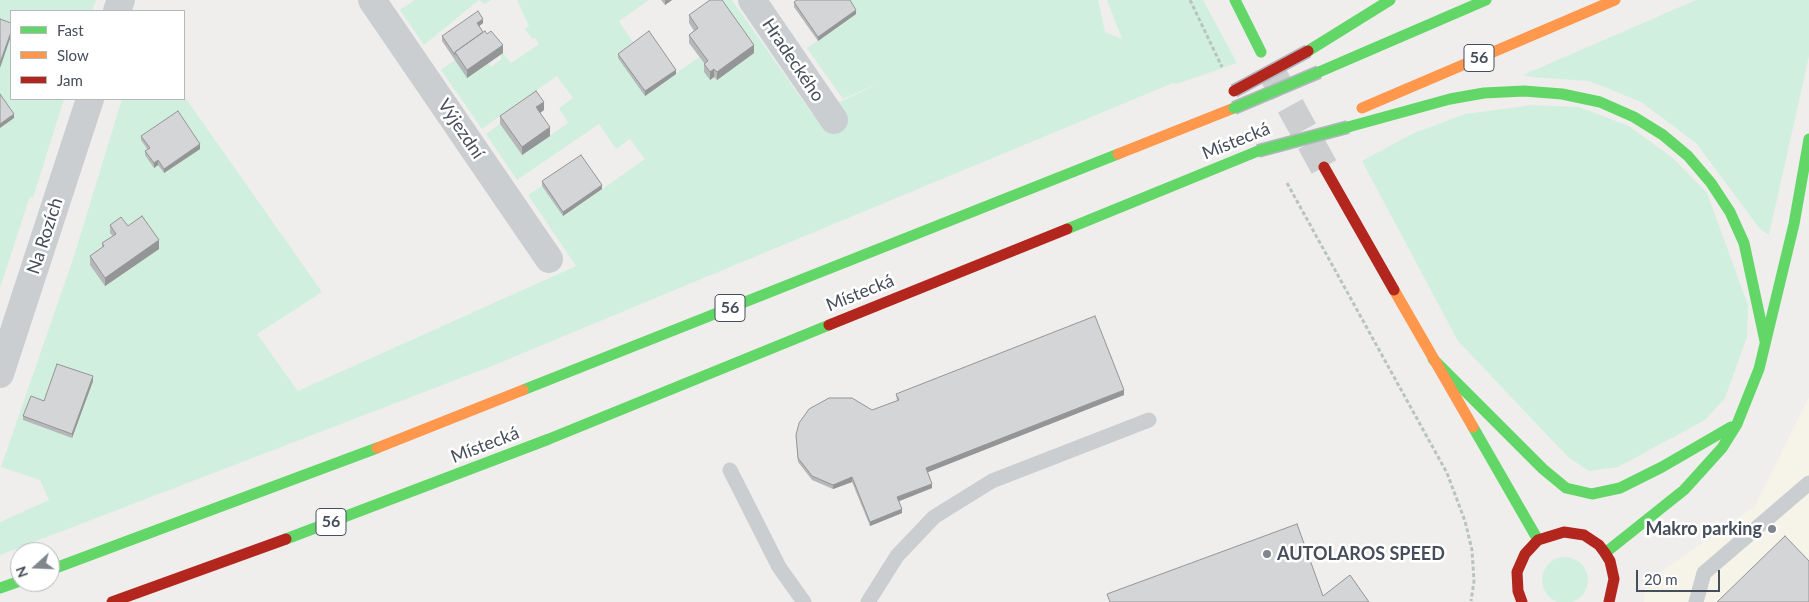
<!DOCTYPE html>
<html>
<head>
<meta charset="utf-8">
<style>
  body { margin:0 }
  #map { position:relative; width:1809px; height:602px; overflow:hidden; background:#efeeed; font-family:Lato,sans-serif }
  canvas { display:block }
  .legend { position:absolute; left:10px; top:10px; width:175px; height:90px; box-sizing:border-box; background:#fff; border:1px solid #b5b8bd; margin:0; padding:6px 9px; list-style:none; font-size:15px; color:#454e5a }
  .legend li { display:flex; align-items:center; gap:10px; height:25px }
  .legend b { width:25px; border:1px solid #b5b8bd }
  .north { position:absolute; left:10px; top:542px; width:50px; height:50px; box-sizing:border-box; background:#fff; border:1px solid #b5b8bd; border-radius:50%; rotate:250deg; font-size:14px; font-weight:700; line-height:20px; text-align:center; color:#454e5a }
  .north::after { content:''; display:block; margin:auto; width:18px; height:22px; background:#80868d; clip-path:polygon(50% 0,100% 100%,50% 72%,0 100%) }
  .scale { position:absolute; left:1636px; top:570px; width:84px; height:22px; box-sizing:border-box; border:2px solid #454e5a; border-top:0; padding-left:6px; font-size:15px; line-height:18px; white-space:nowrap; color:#454e5a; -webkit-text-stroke:4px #fff; paint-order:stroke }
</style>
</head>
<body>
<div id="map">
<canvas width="1809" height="602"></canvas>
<ul class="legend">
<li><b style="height:6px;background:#63d668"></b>Fast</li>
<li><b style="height:6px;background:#ff974d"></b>Slow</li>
<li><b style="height:6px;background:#b3261e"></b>Jam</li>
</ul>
<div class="north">N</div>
<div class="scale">20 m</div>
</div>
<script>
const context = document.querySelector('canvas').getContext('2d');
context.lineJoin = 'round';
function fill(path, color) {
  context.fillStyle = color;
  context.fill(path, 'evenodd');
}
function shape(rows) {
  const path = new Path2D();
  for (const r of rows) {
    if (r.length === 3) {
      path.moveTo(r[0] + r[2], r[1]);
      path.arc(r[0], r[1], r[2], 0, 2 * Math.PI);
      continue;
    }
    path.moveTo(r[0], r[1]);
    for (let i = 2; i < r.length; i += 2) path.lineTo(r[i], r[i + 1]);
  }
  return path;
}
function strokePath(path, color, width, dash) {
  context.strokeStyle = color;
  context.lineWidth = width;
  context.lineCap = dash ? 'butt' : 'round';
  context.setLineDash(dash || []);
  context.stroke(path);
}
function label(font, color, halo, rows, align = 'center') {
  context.font = font + ' Lato,sans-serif';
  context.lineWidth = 5;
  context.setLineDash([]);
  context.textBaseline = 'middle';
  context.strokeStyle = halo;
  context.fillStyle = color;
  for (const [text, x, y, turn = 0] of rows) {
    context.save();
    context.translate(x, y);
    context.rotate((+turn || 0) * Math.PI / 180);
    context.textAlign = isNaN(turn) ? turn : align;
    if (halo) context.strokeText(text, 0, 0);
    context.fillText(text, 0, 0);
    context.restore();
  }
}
fill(shape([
  [1809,397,1809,602,1644,602,1645,583,1755,506]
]), '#f6f3e8');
fill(shape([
  [0,0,96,0,92,11,11,11,11,99,64,99,33,198,30,196,0,288],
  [415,0,491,0,485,4,479,0,424,45,400,10],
  [517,0,649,0,619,21,635,45,645,95,699,57,708,69,710,80,714,77,717,80,721,0,732,0,813,115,882,82,843,99,807,48,856,14,847,0,1098,0,1105,32,1122,39,1107,0,1203,0,1237,63,1177,84,1173,83,492,366,0,555,0,522,49,500,40,480,1,467,74,256,122,99,184,99,184,96,322,292,257,334,298,391,576,266,528,195,542,186,564,216,645,159,630,139,616,149,599,124,517,180,486,134,500,124,522,155,568,123,559,108,573,98,557,76,482,129,441,70,455,60,488,63,491,67,502,59,500,55,503,53,511,63,539,44,535,38,532,39,525,29,529,26],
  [1696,0,1809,0,1809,56,1769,235,1760,229,1696,143,1641,102,1589,81,1531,77,1523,75],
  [1533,105,1579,107,1629,126,1674,159,1707,193,1748,305,1747,337,1725,398,1705,420,1618,467,1589,471,1568,457,1458,341,1362,161,1412,134,1465,114],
  [1565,580,23]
]), '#d1efde');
strokePath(shape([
  [1270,69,1324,167]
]), '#cdced0', 28, [28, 14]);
strokePath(shape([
  [1190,0,1222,67],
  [1287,183,1447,473,1465,521,1472,550,1474,581,1471,601]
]), '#b8c4c1', 3, [4, 2.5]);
strokePath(shape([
  [730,470,779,567,804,602],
  [868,602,897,556,934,517,992,481,1149,420],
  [1696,602,1704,573,1809,483]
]), '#cbced1', 15);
strokePath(shape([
  [372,0,549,259],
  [752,0,834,120],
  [117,11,121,0],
  [0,374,90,99]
]), '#cbced1', 28);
strokePath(shape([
  [1235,0,1261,52],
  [1308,51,1390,0],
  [1319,72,1486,0],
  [1348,127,1450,99,1484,93,1524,91,1562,94,1600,102,1634,117,1663,135,1688,156,1711,183,1730,212,1744,243,1765,341],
  [1067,229,1258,151],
  [1433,359,1543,469,1566,488,1592,494,1620,488,1662,467,1731,427],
  [523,390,1118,154],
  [1473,427,1538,540],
  [286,539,549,439,829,325],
  [1605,553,1684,490,1722,448,1737,424,1759,369,1794,224,1809,139],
  [50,570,377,448],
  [0,588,20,581]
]), '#63d668', 11);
strokePath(shape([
  [1362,108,1615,0],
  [1118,154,1234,108],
  [1394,290,1473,427],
  [377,448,523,390]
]), '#ff974d', 11);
strokePath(shape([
  [1324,167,1394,290],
  [829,325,1067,229],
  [112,602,286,539],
  [1522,602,1518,591,1517,572,1525,554,1538,540,1564,532,1584,535,1599,545,1605,553,1610,561,1614,579,1609,602]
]), '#b3261e', 11);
const fastBridge = shape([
  [1234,108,1319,72],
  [1258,151,1348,127]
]);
const jamBridge = shape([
  [1234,91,1308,51]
]);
strokePath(fastBridge, '#b2b6bd', 14, []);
strokePath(jamBridge, '#b2b6bd', 14, []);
strokePath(fastBridge, '#63d668', 11);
strokePath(jamBridge, '#b3261e', 11);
fill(shape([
  [661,0,672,0,665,5],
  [794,2,856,14,818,41,794,7],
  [689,15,754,53,717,80,714,77,710,80,704,72,704,63,689,43,689,35,694,31,689,23],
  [483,23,479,26,483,32,503,53,467,78,442,41,442,36],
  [618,54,676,74,645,96,618,58],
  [544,110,540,113,550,136,522,155,500,124,500,116],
  [141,136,200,149,164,173,158,165,154,168,145,155,145,151,148,150,141,140],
  [542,181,602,189,563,216,542,186],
  [110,225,128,226,159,249,105,286,90,265,90,256,102,248,102,243,113,236,110,233],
  [93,381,72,438,23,420,23,416,44,401],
  [896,394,1124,395,927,472,932,488,899,501,902,513,870,526,852,482,833,489,812,480,798,462,796,435,872,410,897,401]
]), '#b6b7b8');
fill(shape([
  [666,0,672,0,665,5,665,1],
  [856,10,856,14,818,41,818,37],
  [483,19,483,23,477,28,477,23],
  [11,32,11,36,0,68,0,63],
  [503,45,503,53,467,78,467,70],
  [754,45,754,53,717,80,717,72],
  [714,69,714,77,710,80,710,72],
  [676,70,676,74,645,96,645,91],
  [544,102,544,110,536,116,536,107],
  [14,114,14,118,0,128,0,124],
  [550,127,550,136,522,155,522,147],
  [200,144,200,149,164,173,164,169],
  [158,160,158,165,154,168,154,163],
  [602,185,602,189,563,216,563,212],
  [159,240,159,249,105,286,105,278],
  [93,376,93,381,72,438,72,434],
  [1124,390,1124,395,926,473,926,468],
  [852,477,852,482,833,489,833,485],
  [932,484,932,488,897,502,897,497],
  [902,509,902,513,870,526,870,522]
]), '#949596');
const building = shape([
  [710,0,722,0,754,45,717,72,714,69,710,72,704,64,708,61,689,35,698,28,689,15,710,0],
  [797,0,850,0,856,10,818,37,794,2,797,0],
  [478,11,483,19,477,23,483,32,455,52,455,55,442,36,478,11],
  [0,19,11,23,11,32,0,63,0,19],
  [485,31,487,34,491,31,503,45,467,70,455,52,485,31],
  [649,31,676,70,645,91,618,54,649,31],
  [536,91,544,102,536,107,550,127,522,147,500,116,536,91],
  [0,94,14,114,0,124,0,94],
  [178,111,200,144,164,169,158,160,154,163,145,151,150,148,141,136,178,111],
  [581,155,602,185,563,212,542,181,581,155],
  [142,216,159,240,105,278,90,256,104,246,102,243,116,234,110,225,121,217,128,226,142,216],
  [1095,316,1124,390,926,468,932,484,897,497,902,509,870,522,852,477,833,485,812,476,798,458,796,435,799,423,809,409,829,398,852,398,872,410,899,400,896,394,1095,316],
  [57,364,93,376,72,434,23,416,31,396,44,401,57,364],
  [1297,524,1323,596,1350,575,1369,602,1110,602,1107,594,1297,524],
  [1785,536,1809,561,1809,602,1717,602,1785,536]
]);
fill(building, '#d4d5d6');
strokePath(building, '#949596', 1);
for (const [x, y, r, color] of [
  [1772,529,5,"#80868d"],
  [1267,554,5,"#80868d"]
]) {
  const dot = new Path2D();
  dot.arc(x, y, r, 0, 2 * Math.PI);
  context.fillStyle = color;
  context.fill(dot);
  strokePath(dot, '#fff', 2);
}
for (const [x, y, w] of [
  [1479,58,30],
  [730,308,30],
  [331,522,30]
]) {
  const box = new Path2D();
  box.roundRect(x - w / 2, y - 13.5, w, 27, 4);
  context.fillStyle = '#fff';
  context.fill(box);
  strokePath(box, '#454e5a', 1);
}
label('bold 16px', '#454e5a', null, [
  ["56",1479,58],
  ["56",730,308],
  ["56",331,522]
]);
label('18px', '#454e5a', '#fff', [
  ["Hradeckého",793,60,56],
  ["Výjezdní",461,129,56],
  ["Místecká",1236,141,-22],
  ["Na Rozích",45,236,-72],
  ["Místecká",860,293,-22],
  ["Místecká",485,445,-21]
]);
label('bold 18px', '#454e5a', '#fff', [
  ["Makro parking",1762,529],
  ["AUTOLAROS SPEED",1277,554,"left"]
], 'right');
</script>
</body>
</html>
